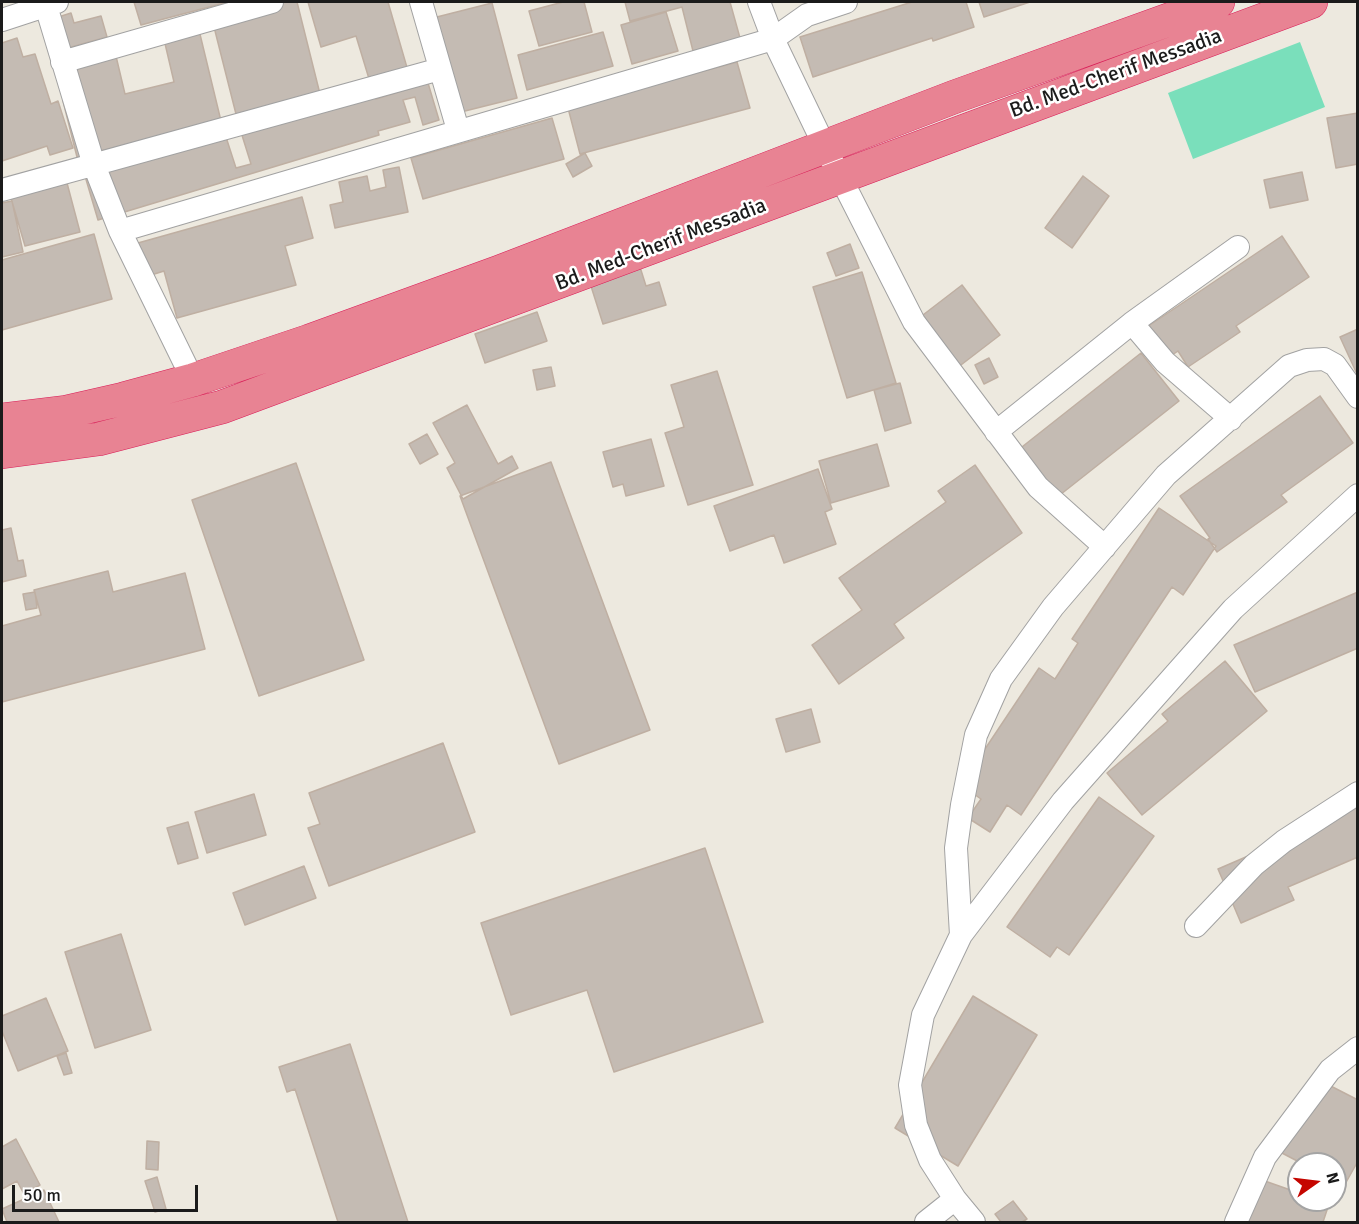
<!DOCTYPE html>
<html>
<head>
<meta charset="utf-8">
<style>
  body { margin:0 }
  #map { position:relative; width:1359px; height:1224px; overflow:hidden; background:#ede9df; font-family:Signika,sans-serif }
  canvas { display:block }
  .frame { position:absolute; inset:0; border:3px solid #1b1b1b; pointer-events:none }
  .north { position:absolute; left:1287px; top:1152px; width:60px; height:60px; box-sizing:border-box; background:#fff; border:2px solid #a4a4a4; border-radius:50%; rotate:76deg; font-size:16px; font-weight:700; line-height:24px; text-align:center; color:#1b1b1b }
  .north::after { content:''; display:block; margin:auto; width:21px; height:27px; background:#c50600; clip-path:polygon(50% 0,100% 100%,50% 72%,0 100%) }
  .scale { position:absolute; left:12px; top:1185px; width:186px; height:27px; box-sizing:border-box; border:3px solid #1b1b1b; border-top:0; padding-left:8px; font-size:18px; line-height:21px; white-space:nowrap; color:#1b1b1b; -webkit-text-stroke:4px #fff; paint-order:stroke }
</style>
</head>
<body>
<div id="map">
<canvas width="1359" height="1224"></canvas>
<div class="frame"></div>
<div class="north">N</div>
<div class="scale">50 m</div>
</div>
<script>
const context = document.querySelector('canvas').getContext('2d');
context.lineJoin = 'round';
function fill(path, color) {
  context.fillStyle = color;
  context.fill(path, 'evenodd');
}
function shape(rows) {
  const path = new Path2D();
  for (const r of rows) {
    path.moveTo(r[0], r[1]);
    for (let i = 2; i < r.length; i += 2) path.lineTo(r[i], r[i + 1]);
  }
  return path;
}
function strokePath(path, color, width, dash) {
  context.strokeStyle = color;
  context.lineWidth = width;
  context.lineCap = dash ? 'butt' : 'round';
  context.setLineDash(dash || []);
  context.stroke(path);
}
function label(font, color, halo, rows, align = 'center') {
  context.font = font + ' Signika,sans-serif';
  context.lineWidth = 5;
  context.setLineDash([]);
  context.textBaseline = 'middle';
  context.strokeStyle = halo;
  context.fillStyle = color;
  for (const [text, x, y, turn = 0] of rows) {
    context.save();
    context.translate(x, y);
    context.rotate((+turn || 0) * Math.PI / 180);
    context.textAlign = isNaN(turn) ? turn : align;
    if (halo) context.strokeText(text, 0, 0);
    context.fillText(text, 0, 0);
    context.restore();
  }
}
fill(shape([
  [1300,42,1325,107,1193,159,1168,93]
]), '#7adfbb');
const building = shape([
  [134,2,228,2,141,25,134,2],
  [281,2,297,2,321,98,237,118,212,19,281,2],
  [308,2,388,2,408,71,370,82,356,36,321,47,308,2],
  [563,2,584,2,592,32,539,46,529,11,563,2],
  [625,2,730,2,740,38,693,51,682,7,630,21,625,2],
  [912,2,966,2,974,27,933,41,932,38,813,77,800,37,912,2],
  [979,2,1030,2,984,17,979,2],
  [492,3,517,98,449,115,425,20,492,3],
  [666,12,678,51,632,64,621,25,666,12],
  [71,13,74,23,101,16,107,37,61,50,52,19,71,13],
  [198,26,221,121,77,157,63,101,62,65,115,52,125,94,174,82,163,35,198,26],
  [603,32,613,66,527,90,518,55,603,32],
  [17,38,23,57,35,54,51,104,58,101,73,148,50,155,47,146,2,161,2,43,17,38],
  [737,62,750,108,580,154,568,108,737,62],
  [428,83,439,120,423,125,415,97,403,100,410,122,378,131,379,135,98,220,85,176,225,134,236,168,251,164,241,132,375,94,376,99,428,83],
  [1358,113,1358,164,1336,168,1327,118,1358,113],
  [552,118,564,159,423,199,411,158,552,118],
  [585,153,592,166,573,177,566,164,585,153],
  [399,167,408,212,335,228,330,205,343,202,339,182,367,176,370,191,386,187,383,170,399,167],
  [1302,172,1308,200,1270,208,1264,180,1302,172],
  [1083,176,1109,196,1072,248,1045,228,1083,176],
  [67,183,80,232,25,246,11,198,67,183],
  [302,197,313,238,285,246,296,285,177,318,164,271,148,276,138,243,302,197],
  [12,201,23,252,2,257,2,203,12,201],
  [94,234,112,299,2,330,2,260,94,234],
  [1282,236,1309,277,1236,326,1240,332,1188,367,1178,351,1165,360,1144,329,1282,236],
  [850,244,859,268,836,276,827,253,850,244],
  [640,267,646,286,659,282,666,305,603,324,590,283,640,267],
  [862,272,896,383,847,398,813,287,862,272],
  [962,285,1000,335,957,368,919,318,962,285],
  [537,312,547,341,485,363,475,334,537,312],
  [1358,329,1358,374,1357,374,1340,337,1358,329],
  [1141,353,1179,401,1051,502,1013,454,1141,353],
  [989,358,998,377,984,384,975,365,989,358],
  [551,367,555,386,537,390,533,370,551,367],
  [717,371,753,485,688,505,665,433,684,427,671,385,717,371],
  [900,383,911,423,885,431,874,390,900,383],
  [1320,396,1353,443,1281,495,1287,502,1217,552,1208,539,1210,538,1180,496,1320,396],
  [467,405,498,464,512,456,518,468,463,499,447,468,455,463,433,423,467,405],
  [427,434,438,454,420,464,409,444,427,434],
  [651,439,664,486,626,496,623,484,613,487,603,452,651,439],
  [877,444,889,486,831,503,819,461,877,444],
  [551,462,650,730,559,764,460,496,551,462],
  [296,463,364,660,259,696,192,500,296,463],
  [975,465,1022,533,894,624,904,638,839,684,812,645,862,610,839,578,946,502,938,491,975,465],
  [818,469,832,509,825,512,836,544,784,563,774,535,730,551,714,506,818,469],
  [1159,508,1216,546,1183,595,1172,587,1021,815,1007,805,990,832,968,818,981,799,961,785,1039,668,1055,679,1078,643,1072,639,1159,508],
  [11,528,18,561,23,560,26,576,2,582,2,530,11,528],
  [108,571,113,592,185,573,205,649,2,702,2,626,41,615,34,590,108,571],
  [35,592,37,608,26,610,23,594,35,592],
  [1358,592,1358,648,1255,692,1234,645,1358,592],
  [1225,661,1267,711,1142,815,1107,773,1168,721,1162,714,1225,661],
  [811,709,820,742,786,752,776,719,811,709],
  [443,743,475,832,329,886,308,828,320,824,309,793,443,743],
  [254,794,266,835,207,853,195,812,254,794],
  [1099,797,1154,836,1069,955,1057,947,1050,957,1007,927,1099,797],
  [1358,801,1358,857,1288,887,1294,900,1241,923,1218,869,1276,844,1358,801],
  [188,822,198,858,178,864,167,828,188,822],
  [705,848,763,1022,614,1072,587,990,511,1015,481,923,705,848],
  [304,866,316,898,245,925,233,893,304,866],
  [121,934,151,1030,95,1048,65,952,121,934],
  [973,996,1037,1035,958,1166,895,1128,973,996],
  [46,998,68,1051,18,1071,2,1031,2,1016,46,998],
  [350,1044,408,1222,338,1222,295,1089,287,1092,279,1067,350,1044],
  [66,1053,72,1073,64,1075,57,1056,66,1053],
  [1319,1080,1358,1100,1358,1161,1344,1186,1335,1181,1335,1164,1303,1164,1280,1152,1319,1080],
  [16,1139,40,1185,24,1194,17,1181,2,1189,2,1147,16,1139],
  [147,1141,159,1142,158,1170,146,1169,147,1141],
  [157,1177,166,1209,155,1212,145,1181,157,1177],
  [1262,1180,1299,1193,1299,1200,1319,1200,1329,1204,1323,1222,1247,1222,1262,1180],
  [44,1190,59,1222,7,1222,2,1209,44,1190],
  [1013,1201,1027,1219,1022,1222,1001,1222,995,1214,1013,1201]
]);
fill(building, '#c4bbb3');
strokePath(building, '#bfafa2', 1.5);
const street = shape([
  [421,2,458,130],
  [759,2,773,39,825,147,914,322,1038,487,1105,547],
  [46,6,94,165,120,231,193,380],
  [2,20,57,2],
  [62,62,272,2],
  [2,190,440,69],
  [120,231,773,39,807,15,846,2],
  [1132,323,1165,362,1231,419],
  [996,432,1132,323,1238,247],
  [1196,926,1254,865,1284,841,1358,793],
  [961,935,956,848,962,805,976,735,1001,679,1053,607,1166,475,1289,366,1307,360,1324,359,1335,365,1358,397],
  [926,1222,955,1199],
  [974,1222,955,1199,930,1160,916,1125,910,1085,923,1015,961,935,1063,801,1233,609,1358,495],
  [1236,1222,1265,1157,1330,1070,1358,1048]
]);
const highway = shape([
  [2,420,66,412,123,399,193,380,309,341,499,272,954,97,1218,2],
  [2,452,99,439,222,407,1311,2]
]);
strokePath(street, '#a2a2a2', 24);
strokePath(highway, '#d91e58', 34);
strokePath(street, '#fff', 22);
strokePath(highway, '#e88393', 33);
label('21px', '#1b1b1b', '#fff', [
  ["Bd. Med-Cherif Messadia",1116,74,-20],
  ["Bd. Med-Cherif Messadia",661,245,-21]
]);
</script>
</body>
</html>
